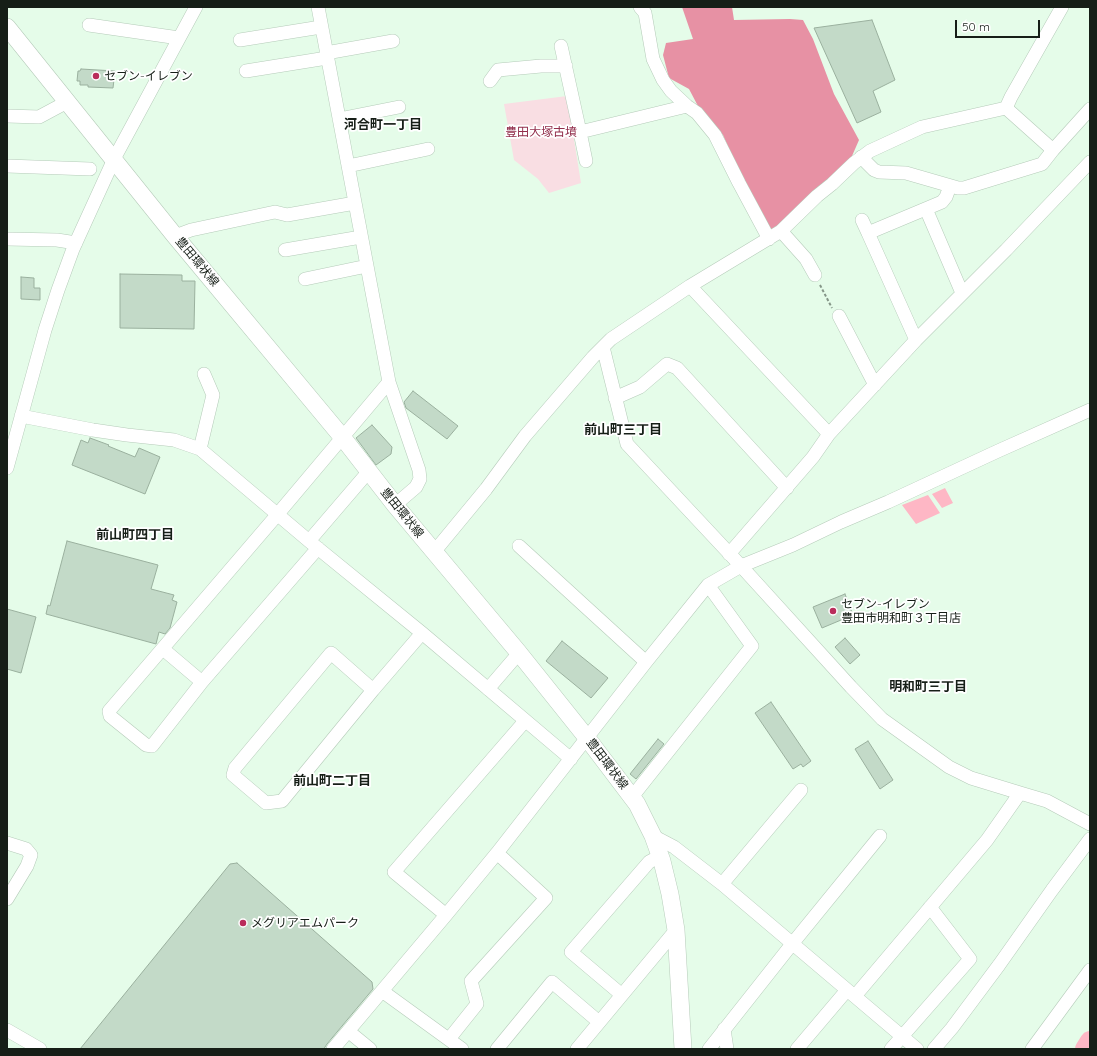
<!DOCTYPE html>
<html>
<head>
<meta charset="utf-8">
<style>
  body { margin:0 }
  #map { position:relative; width:1097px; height:1056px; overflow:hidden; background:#e5fce9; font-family:Quicksand,sans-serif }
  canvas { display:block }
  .frame { position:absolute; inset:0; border:8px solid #161e17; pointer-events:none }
  .scale { position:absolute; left:955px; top:20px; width:85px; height:18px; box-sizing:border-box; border:2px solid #161e17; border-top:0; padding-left:5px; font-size:12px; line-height:14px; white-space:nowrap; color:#161e17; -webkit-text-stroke:3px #fff; paint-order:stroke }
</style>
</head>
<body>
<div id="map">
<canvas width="1097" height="1056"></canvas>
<div class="frame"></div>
<div class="scale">50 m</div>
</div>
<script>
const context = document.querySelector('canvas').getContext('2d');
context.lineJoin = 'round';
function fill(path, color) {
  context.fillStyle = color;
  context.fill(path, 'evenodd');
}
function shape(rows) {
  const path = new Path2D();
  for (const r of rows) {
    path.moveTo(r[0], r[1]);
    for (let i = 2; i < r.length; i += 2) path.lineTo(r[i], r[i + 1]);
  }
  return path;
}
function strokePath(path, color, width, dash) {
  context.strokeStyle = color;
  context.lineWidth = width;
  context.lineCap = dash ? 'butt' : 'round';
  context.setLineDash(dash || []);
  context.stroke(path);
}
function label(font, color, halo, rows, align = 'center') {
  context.font = font + ' Quicksand,"Noto Sans JP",sans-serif';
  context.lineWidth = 3.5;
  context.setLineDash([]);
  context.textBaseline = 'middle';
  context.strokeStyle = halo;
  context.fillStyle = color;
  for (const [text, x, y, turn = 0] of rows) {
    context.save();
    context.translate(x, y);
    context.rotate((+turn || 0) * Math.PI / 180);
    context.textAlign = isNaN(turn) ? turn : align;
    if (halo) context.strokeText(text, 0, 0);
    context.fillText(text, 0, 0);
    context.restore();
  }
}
fill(shape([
  [567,96,581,183,549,193,538,179,514,160,504,104]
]), '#f9dee3');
fill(shape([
  [682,7,732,7,734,20,790,19,803,20,813,39,834,94,859,140,852,156,781,231,769,229,744,184,723,135,699,108,689,89,669,78,663,55,666,43,693,39]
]), '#e791a4');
fill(shape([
  [945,488,953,503,942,508,932,494],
  [928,495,940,513,916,524,902,505]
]), '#feb7c5');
strokePath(shape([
  [1085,1049,1090,1041]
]), '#feb7c5', 20);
const building = shape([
  [872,20,895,80,873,91,881,112,857,123,814,28,872,20],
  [81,69,115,71,113,88,88,87,88,85,80,85,80,81,77,81,78,71,80,71,81,69],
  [120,274,182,275,182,281,195,281,194,329,120,328,120,274],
  [21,277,34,278,34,288,40,288,40,300,21,299,21,277],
  [413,391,458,426,447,439,406,408,404,402,413,391],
  [372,425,392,447,391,454,376,465,356,438,372,425],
  [90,438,109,445,108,446,135,457,139,448,160,457,145,494,72,465,81,440,88,443,90,438],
  [67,541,158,565,151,589,174,595,172,600,177,602,170,628,165,634,159,632,156,644,46,614,48,605,50,606,67,541],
  [845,594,853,615,822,628,813,607,845,594],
  [7,609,36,617,21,673,7,669,7,609],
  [845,638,860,655,850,664,835,647,845,638],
  [562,641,608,678,591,698,546,661,562,641],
  [771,702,811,761,803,767,801,764,793,769,755,713,771,702],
  [658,739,664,744,636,779,630,774,658,739],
  [868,741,893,780,880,789,855,749,868,741],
  [237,863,372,982,373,989,327,1044,325,1047,324,1049,80,1049,230,864,237,863]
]);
fill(building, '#c3dac8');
strokePath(building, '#9ab09e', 1);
const minor = shape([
  [318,7,389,382,419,470,420,479,416,487,395,505],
  [640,7,645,13,653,59,663,80,671,91,687,106,697,113,715,135,739,183,769,239],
  [89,25,179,38],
  [240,40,321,27],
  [561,46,580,132,687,106],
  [326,53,393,41],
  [246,71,327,58],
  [490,81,498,70,541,66,566,66],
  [1006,108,1053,150],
  [7,116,39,117,67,102],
  [339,119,399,107],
  [580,132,586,161],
  [861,157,874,170,879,172,906,173,958,188,964,188,1042,164,1053,150,1090,109],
  [7,166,90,169],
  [348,166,428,149],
  [926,209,962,293],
  [862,220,868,233],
  [781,231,806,259,815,275],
  [175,236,191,230,275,212,287,215,355,203],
  [7,239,57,240,76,243],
  [285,250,361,237],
  [305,279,367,266],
  [690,286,829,434],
  [839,316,875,385],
  [916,340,868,233,942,202,946,197,950,186],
  [603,347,627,444,741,566,851,687,882,719,949,767,971,778,1020,793],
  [615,398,640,387,667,364,677,368,787,488],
  [21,416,93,430,127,435,174,440,200,449,309,541,422,633,571,759],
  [200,449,213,395,204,374],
  [7,468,45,330,58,290,73,249,114,159,196,7],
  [309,541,369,471],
  [519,546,646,662],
  [318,548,202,682,152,746,146,745,110,716,109,711,277,515,389,382],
  [434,552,486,489,525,436,593,357,611,339,690,286,781,231,817,196,832,184,854,163,870,151,922,127,1006,108,1011,97,1062,7],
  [729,554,813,457,829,434,916,340,1006,250,1090,162],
  [163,649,202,682],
  [488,689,519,653],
  [373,690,331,653,235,768,233,775,266,803,282,801,373,690,422,633],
  [632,797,752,646,708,585],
  [653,836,674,847,722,884,917,1049],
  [7,843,26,849,31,855,27,866,7,899],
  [722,884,801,790],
  [446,915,394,872,525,721],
  [382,991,462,1049],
  [622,995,571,952,649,862,660,856],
  [855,996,987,840,1020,793,1047,801,1090,824],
  [724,1029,727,1049],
  [7,1030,40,1049],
  [348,1031,370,1049],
  [449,1039,477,1004,471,981,546,898,497,853],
  [333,1049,446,915,497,853,646,662,708,585,741,566,793,545,841,522,888,502,998,451,1090,410],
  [497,1049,552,982,599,1022],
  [577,1049,676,930],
  [709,1049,792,944,880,836],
  [797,1049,847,990],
  [891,1049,970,959,930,907],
  [934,1049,952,1028,999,965,1052,890,1090,839],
  [1032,1049,1090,970]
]);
const major = shape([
  [7,27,175,236,343,438,395,505,519,653,587,738,637,804,653,836,662,861,670,894,676,930,683,1049]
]);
strokePath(minor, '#b5cbb9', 14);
strokePath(major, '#b5cbb9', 18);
strokePath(shape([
  [820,285,832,308]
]), '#859688', 2, [3, 2]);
strokePath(minor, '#fff', 13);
strokePath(major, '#fff', 17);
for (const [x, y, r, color] of [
  [96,76,4,"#ba2c5b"],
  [833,611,4,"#ba2c5b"],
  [243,923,4,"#ba2c5b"]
]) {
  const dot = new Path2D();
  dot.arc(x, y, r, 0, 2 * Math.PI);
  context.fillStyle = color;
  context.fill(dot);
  strokePath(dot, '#fff', 1.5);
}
label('12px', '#161e17', '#fff', [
  ["セブン-イレブン",104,76],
  ["セブン-イレブン",841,604],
  ["豊田市明和町３丁目店",841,618],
  ["メグリアエムパーク",251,923]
], 'left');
label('12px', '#922e4c', '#fff', [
  ["豊田大塚古墳",541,132]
]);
label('12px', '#161e17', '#fff', [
  ["豊田環状線",197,262,50],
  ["豊田環状線",402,513,51],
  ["豊田環状線",607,764,53]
]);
label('bold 13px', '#161e17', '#fff', [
  ["河合町一丁目",383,125],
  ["前山町三丁目",623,430],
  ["前山町四丁目",135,535],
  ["明和町三丁目",928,687],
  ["前山町二丁目",332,781]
]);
</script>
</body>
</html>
